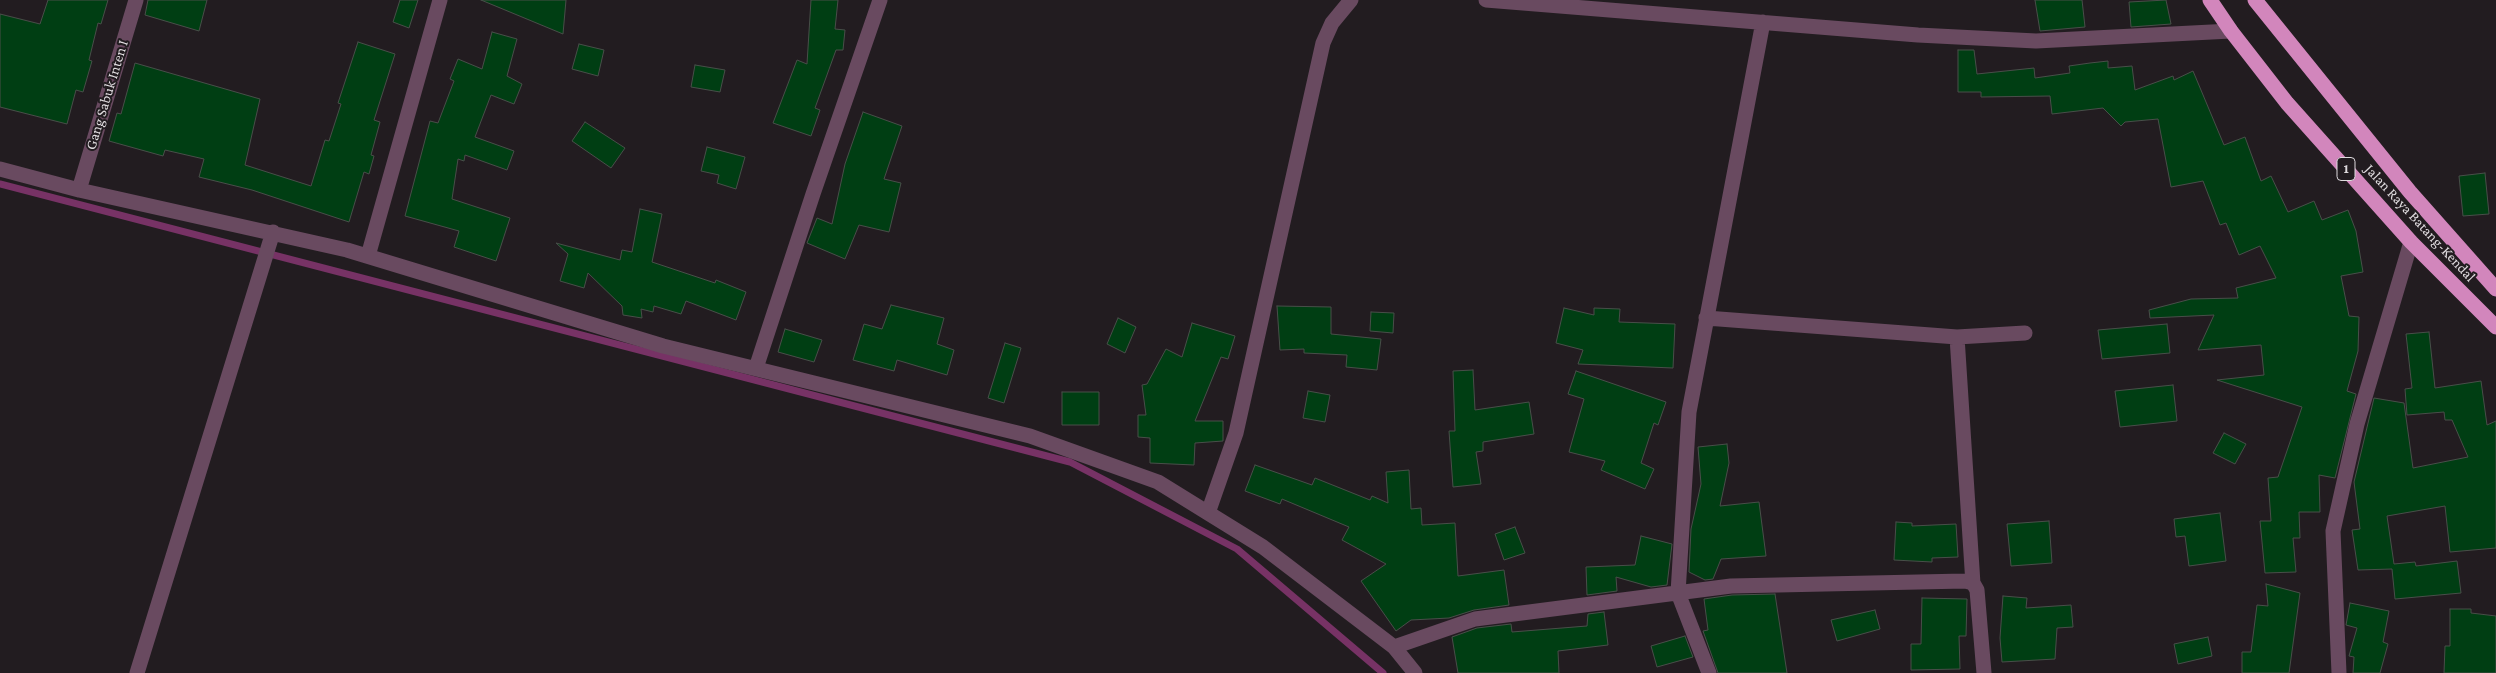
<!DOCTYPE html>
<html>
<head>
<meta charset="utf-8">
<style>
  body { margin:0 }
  canvas { display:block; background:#221c20 }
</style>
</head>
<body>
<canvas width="2496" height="673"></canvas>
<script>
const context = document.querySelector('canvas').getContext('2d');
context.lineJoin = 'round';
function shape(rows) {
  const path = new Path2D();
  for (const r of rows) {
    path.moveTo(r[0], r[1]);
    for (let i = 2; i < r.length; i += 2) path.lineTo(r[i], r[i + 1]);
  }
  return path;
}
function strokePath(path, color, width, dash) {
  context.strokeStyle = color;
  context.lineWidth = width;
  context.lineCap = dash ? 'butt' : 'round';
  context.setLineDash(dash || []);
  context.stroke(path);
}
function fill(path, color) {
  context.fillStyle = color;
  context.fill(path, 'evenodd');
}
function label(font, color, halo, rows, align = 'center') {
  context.font = font + ' "Crimson Pro",serif';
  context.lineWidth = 4;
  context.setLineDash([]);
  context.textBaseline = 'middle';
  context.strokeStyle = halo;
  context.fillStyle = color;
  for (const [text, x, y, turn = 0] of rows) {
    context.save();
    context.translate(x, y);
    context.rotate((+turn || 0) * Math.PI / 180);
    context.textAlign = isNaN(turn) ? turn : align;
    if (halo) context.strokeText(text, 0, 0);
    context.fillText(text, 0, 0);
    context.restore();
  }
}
strokePath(shape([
  [0,184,1070,462,1237,549,1383,673]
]), '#773265', 7);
const building = shape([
  [48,0,108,0,101,24,98,23,89,60,92,61,83,92,76,90,67,124,0,107,0,14,40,24,48,0],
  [148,0,207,0,199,31,145,15,148,0],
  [400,0,418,0,409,28,393,22,400,0],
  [481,0,566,0,563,34,481,0],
  [811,0,838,0,835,29,845,30,843,50,836,50,815,108,820,110,811,136,773,123,797,60,807,64,811,0],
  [2035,0,2082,0,2085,27,2040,31,2035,0],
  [2166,0,2171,24,2131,27,2129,2,2166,0],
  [492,32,517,39,507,76,522,84,514,104,491,95,475,137,514,151,507,170,465,155,464,161,458,159,452,199,510,218,496,261,454,247,459,231,405,216,430,121,438,123,454,81,450,79,458,59,482,69,492,32],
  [358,42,395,54,374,120,380,122,371,155,374,156,369,174,364,172,349,222,252,190,199,177,204,159,165,150,163,156,109,141,117,113,121,114,135,63,260,99,245,165,311,186,325,140,329,141,341,104,338,103,358,42],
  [579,44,604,50,598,76,572,69,579,44],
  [1958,50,1974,50,1977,74,2034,68,2035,78,2070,73,2069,66,2090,63,2108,61,2108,68,2132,66,2135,90,2173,76,2174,80,2193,71,2224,145,2245,137,2261,181,2271,176,2288,212,2314,201,2322,220,2348,210,2356,231,2363,272,2341,276,2349,316,2359,317,2358,351,2347,391,2356,394,2335,478,2319,475,2320,512,2299,512,2300,538,2293,538,2296,572,2265,573,2260,521,2271,521,2268,478,2278,477,2302,407,2217,380,2264,375,2261,345,2198,350,2214,315,2150,318,2149,310,2191,299,2238,298,2236,288,2276,278,2260,246,2239,255,2226,223,2220,225,2203,181,2171,187,2158,119,2125,122,2121,126,2103,108,2052,114,2050,96,1981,97,1981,92,1958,92,1958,50],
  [695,65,725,70,720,92,691,87,695,65],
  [863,112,902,126,884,179,901,183,889,232,859,225,845,259,807,243,817,218,832,224,845,164,863,112],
  [585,122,625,148,611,168,572,141,585,122],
  [707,147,745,157,736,189,717,183,719,175,701,171,707,147],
  [2485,173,2489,214,2463,216,2459,176,2485,173],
  [640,209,662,214,652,262,715,283,716,280,746,292,736,320,686,301,681,314,654,306,653,312,641,309,642,318,623,315,622,306,588,273,584,288,560,281,568,254,556,243,620,260,622,250,632,252,640,209],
  [891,305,944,318,937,344,954,350,947,375,897,360,894,371,853,360,864,324,882,329,891,305],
  [1277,306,1331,307,1331,334,1381,339,1377,370,1346,367,1347,355,1304,353,1304,349,1280,350,1277,306],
  [1564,308,1594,315,1594,308,1620,309,1619,322,1675,324,1673,368,1578,364,1583,350,1556,343,1564,308],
  [1371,312,1394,313,1393,333,1370,331,1371,312],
  [1118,318,1136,327,1125,353,1107,344,1118,318],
  [1192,323,1235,336,1228,359,1221,357,1195,421,1223,421,1223,441,1195,443,1194,465,1150,463,1150,438,1138,437,1138,415,1146,415,1142,385,1147,384,1166,349,1182,357,1192,323],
  [2167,324,2170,353,2102,359,2098,330,2167,324],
  [785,329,822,340,814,362,778,352,785,329],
  [2429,332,2435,388,2481,381,2487,425,2496,421,2496,548,2450,552,2445,506,2387,516,2394,564,2415,562,2416,566,2457,561,2461,593,2395,599,2392,569,2358,570,2352,530,2360,529,2354,482,2374,398,2404,403,2413,468,2468,457,2452,420,2445,420,2444,412,2407,415,2405,389,2412,388,2406,334,2429,332],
  [1005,343,1021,348,1004,403,988,398,1005,343],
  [1473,370,1475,410,1529,402,1534,434,1483,442,1483,451,1476,452,1481,484,1453,487,1449,431,1455,431,1453,371,1473,370],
  [1576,371,1666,402,1658,425,1654,423,1641,463,1654,469,1645,489,1601,470,1605,461,1569,452,1584,399,1568,394,1576,371],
  [2173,385,2177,421,2120,427,2115,391,2173,385],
  [1308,391,1330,395,1325,422,1303,418,1308,391],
  [1062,392,1099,392,1099,425,1062,425,1062,392],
  [2224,433,2246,444,2235,464,2213,453,2224,433],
  [1727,444,1729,463,1720,506,1759,502,1766,556,1721,559,1713,579,1705,580,1689,572,1691,529,1701,484,1698,447,1727,444],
  [1255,465,1312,485,1315,478,1370,500,1372,496,1388,503,1386,472,1409,470,1411,509,1421,508,1422,525,1455,523,1458,576,1504,570,1509,605,1474,610,1449,618,1411,620,1396,631,1361,581,1386,564,1342,540,1349,527,1282,499,1280,504,1245,491,1255,465],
  [2220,513,2226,561,2189,566,2185,536,2176,537,2174,519,2220,513],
  [2049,521,2052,563,2011,566,2007,524,2049,521],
  [1896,522,1912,523,1912,526,1956,524,1958,557,1932,558,1932,562,1894,560,1896,522],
  [1515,527,1525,553,1504,560,1495,534,1515,527],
  [1641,536,1672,544,1667,585,1651,587,1616,577,1617,591,1587,595,1586,567,1635,565,1641,536],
  [2266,584,2300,593,2289,673,2242,673,2242,652,2251,652,2257,605,2268,606,2266,584],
  [1775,594,1787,673,1718,673,1703,631,1708,630,1704,599,1732,595,1775,594],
  [2003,596,2027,598,2026,608,2071,605,2073,627,2057,628,2055,659,2002,662,2000,638,2003,596],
  [1922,598,1967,599,1966,636,1959,636,1960,669,1911,670,1911,644,1921,644,1922,598],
  [2350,603,2389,611,2383,642,2388,644,2380,673,2353,673,2354,657,2349,656,2357,628,2346,625,2350,603],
  [2450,609,2471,609,2471,613,2496,616,2496,673,2444,673,2445,646,2450,646,2450,609],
  [1875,610,1880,629,1837,641,1831,620,1875,610],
  [1604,612,1608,645,1558,651,1559,673,1458,673,1452,637,1477,628,1511,624,1512,632,1587,626,1588,614,1604,612],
  [1685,636,1693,657,1657,667,1651,646,1685,636],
  [2208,637,2212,656,2178,664,2174,644,2208,637]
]);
fill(building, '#003e13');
strokePath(building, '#484e49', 1);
strokePath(shape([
  [1486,0,1918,35,2036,41,2231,31],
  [0,169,79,190,347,250,663,346,1030,436,1158,482,1263,547,1394,647,1415,673],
  [79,190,136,0],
  [368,256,440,0],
  [1706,318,1957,337,2025,333],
  [1957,337,1973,584],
  [756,368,813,194,880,0],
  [1208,513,1236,433,1323,43,1332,23,1351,0],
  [1394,647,1475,619,1731,586,1965,581,1973,583,1977,590,1984,673],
  [137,673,273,232],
  [1709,673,1678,593,1689,412,1763,22],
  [2339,673,2333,531,2357,424,2411,242]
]), '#694a60', 15);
strokePath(shape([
  [2210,0,2231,31,2287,103,2411,242,2496,327],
  [2255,0,2410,192,2496,289]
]), '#d286bc', 15);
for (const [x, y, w] of [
  [2346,169,18]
]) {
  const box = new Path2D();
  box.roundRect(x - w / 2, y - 11.5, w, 23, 4);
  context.fillStyle = '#221c20';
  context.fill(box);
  strokePath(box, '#dfdbde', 1);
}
label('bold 14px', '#dfdbde', null, [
  ["1",2346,169]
]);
label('15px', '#dfdbde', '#221c20', [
  ["Gang Sabuk Inten I",107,95,-73],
  ["Jalan Raya Batang-Kendal",2420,223,47]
]);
</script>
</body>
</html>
